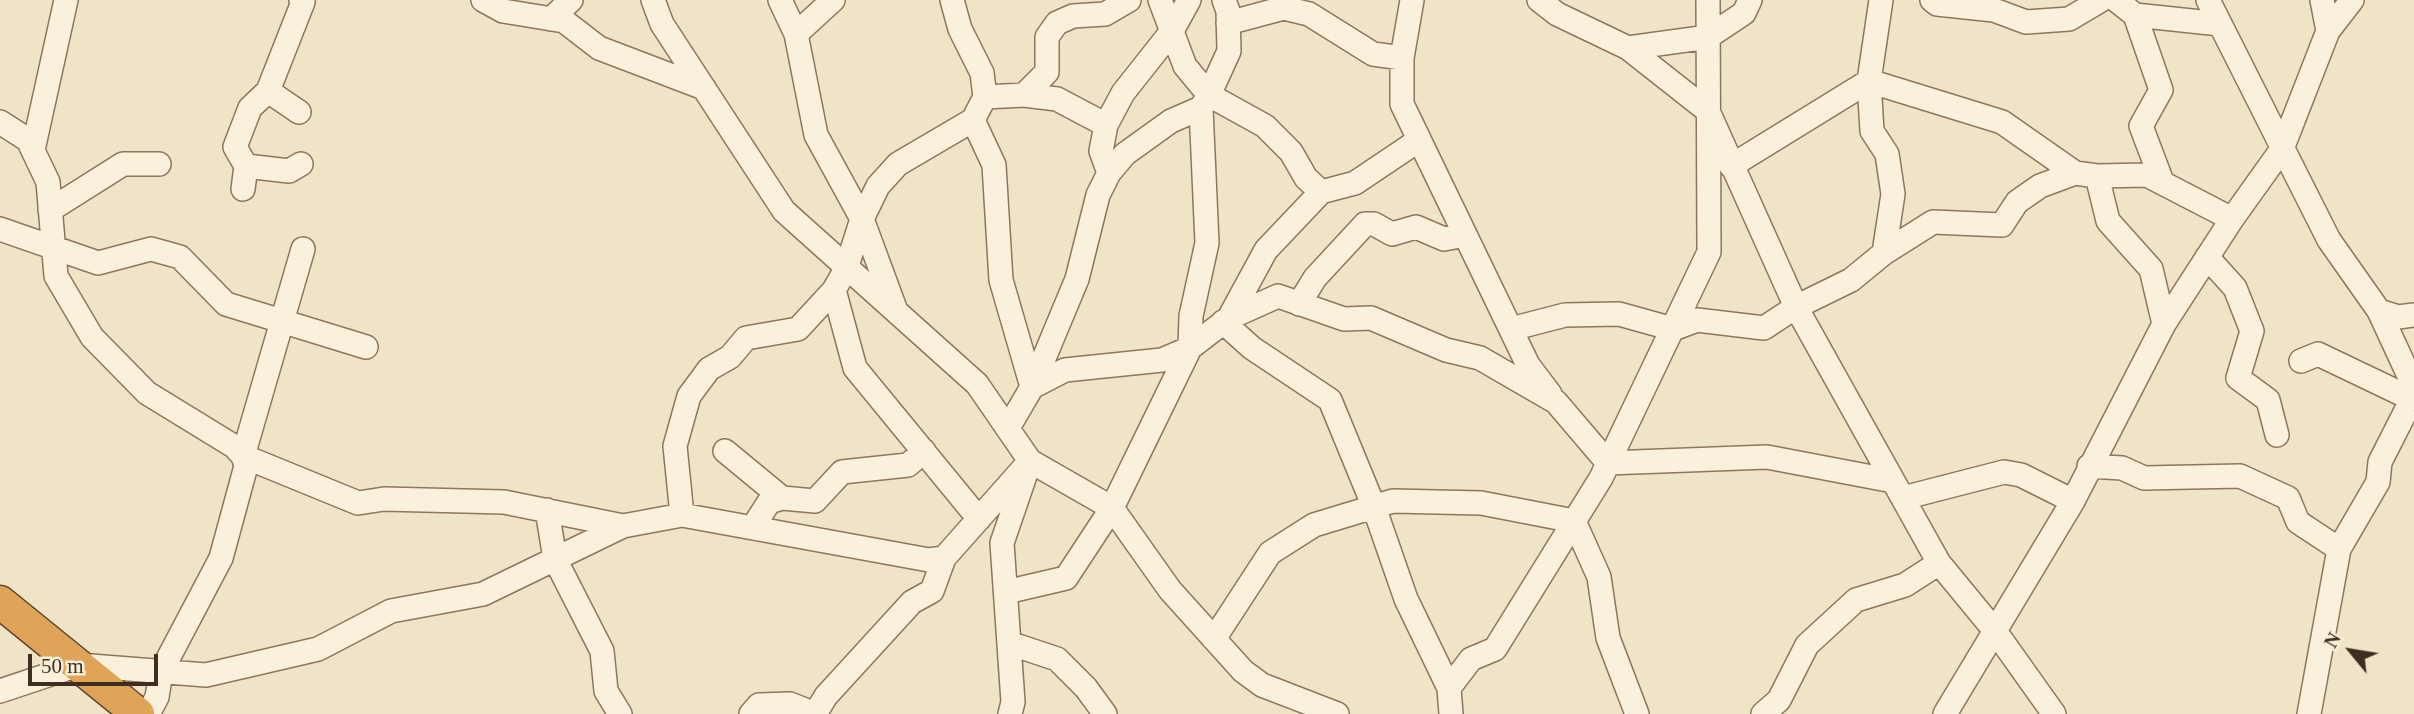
<!DOCTYPE html>
<html>
<head>
<meta charset="utf-8">
<style>
  body { margin:0 }
  #map { position:relative; width:2414px; height:714px; overflow:hidden; background:#f0e4c8; font-family:Georgia,serif }
  canvas { display:block }
  .north { position:absolute; left:2316px; top:616px; width:70px; height:70px; -webkit-text-stroke:5px #f7eed8; paint-order:stroke; rotate:300deg; font-size:19px; font-weight:700; line-height:28px; text-align:center; color:#3d2e20 }
  .north::after { content:''; display:block; margin:auto; width:24px; height:32px; background:#3d2e20; clip-path:polygon(50% 0,100% 100%,50% 72%,0 100%) }
  .scale { position:absolute; left:28px; top:654px; width:130px; height:32px; box-sizing:border-box; border:4px solid #3d2e20; border-top:0; padding-left:9px; font-size:21px; line-height:24px; white-space:nowrap; color:#3d2e20; -webkit-text-stroke:5px #f7eed8; paint-order:stroke }
</style>
</head>
<body>
<div id="map">
<canvas width="2414" height="714"></canvas>
<div class="north">N</div>
<div class="scale">50 m</div>
</div>
<script>
const context = document.querySelector('canvas').getContext('2d');
context.lineJoin = 'round';
function shape(rows) {
  const path = new Path2D();
  for (const r of rows) {
    path.moveTo(r[0], r[1]);
    for (let i = 2; i < r.length; i += 2) path.lineTo(r[i], r[i + 1]);
  }
  return path;
}
function strokePath(path, color, width, dash) {
  context.strokeStyle = color;
  context.lineWidth = width;
  context.lineCap = dash ? 'butt' : 'round';
  context.setLineDash(dash || []);
  context.stroke(path);
}
const minor = shape([
  [483,0,503,11,564,21,599,48,704,88],
  [653,0,662,24,784,211,977,384,1030,461,1002,543,1013,702,1010,714],
  [780,0,796,34,816,135,862,219,896,311],
  [952,0,960,29,982,73,985,97,973,120,994,165,1001,280,1032,387,1008,428],
  [1160,0,1185,66,1209,95,1265,126,1291,152,1306,178,1321,192],
  [1412,0,1402,58,1402,104,1528,365,1550,394],
  [1539,0,1557,14,1628,48,1708,111,1796,307,1939,563,1995,631,2054,714],
  [1881,0,1869,81,1872,131,1887,154,1893,194,1884,253],
  [1932,0,1937,4,1994,10,2026,22,2069,19,2101,0],
  [2116,0,2135,15,2220,24],
  [2208,0,2329,240,2379,311,2410,378,2412,399,2380,462,2378,482,2339,549,2309,714],
  [2322,0,2328,31],
  [2135,15,2161,90,2141,126,2161,179],
  [551,19,571,0],
  [1228,23,1284,8,1309,14,1373,54,1402,58],
  [796,34,833,0],
  [1628,48,1708,37,1744,13,1750,0],
  [1024,95,1047,72,1047,37,1057,23,1073,16,1105,14,1129,0],
  [985,97,1024,95,1057,99,1106,125],
  [299,112,268,91,303,2,301,0],
  [973,120,898,164,878,186,862,219,846,269,834,290,855,368,979,519],
  [0,122,28,140,48,182,56,276,92,337,147,393,235,447,243,456,246,466,221,558,161,672,157,697,148,714],
  [33,150,66,0],
  [246,166,289,171,301,164],
  [1731,166,1869,81,2002,122,2075,173,2097,176,2147,175,2232,219],
  [1109,173,1101,151,1106,125,1123,93,1172,31,1189,0],
  [2097,176,2108,221,2151,269,2164,324],
  [243,189,246,166,235,147,250,108,268,91],
  [50,210,123,164,159,164],
  [0,229,98,263,151,249,180,257,226,304,366,347],
  [303,249,243,456,358,503,384,499,504,502,623,526],
  [2207,257,2235,288,2252,331,2238,378,2268,400,2277,435],
  [1299,304,1315,278,1365,224,1374,224,1392,234,1416,227,1444,239,1465,235],
  [2379,311,2398,317,2414,315],
  [1229,318,1266,250,1321,192,1355,183,1419,140],
  [1223,322,1252,348,1330,400,1374,507,1406,599,1449,688],
  [1511,329,1565,315,1619,314,1673,329,1697,320,1764,328,1796,307,1851,280,1884,253,1933,222,2002,225,2017,202,2040,186,2075,173],
  [2301,361,2318,354,2412,399],
  [1032,387,1065,370,1162,360,1190,348,1229,318,1278,296,1344,319,1371,318,1446,350,1480,358,1556,402,1608,463,1767,457,1893,481],
  [1032,387,1077,279,1098,195,1109,173,1125,154,1171,121,1201,108,1209,95,1229,51,1228,11,1224,0],
  [725,451,782,498],
  [2089,466,2122,468,2144,478,2240,476,2288,498,2298,522,2339,549],
  [1903,498,2004,472,2021,475,2073,501],
  [547,510,555,559,602,651,606,691,620,714],
  [682,515,675,446,689,396,709,369,730,357,746,338,798,329,834,290],
  [753,527,769,502,782,498,815,501,842,472,908,465,924,451],
  [1006,592,1066,578,1112,508,1190,348,1191,316,1207,243,1201,108],
  [1214,639,1270,553,1314,525,1393,501,1481,503,1574,521,1599,577,1608,638,1637,714],
  [1009,643,1057,659,1086,688,1105,714],
  [0,691,78,665,206,675,318,649,391,611,483,594,623,526,682,515,929,560,944,558,1030,461,1112,508,1170,590,1243,671,1262,685,1337,714],
  [751,714,759,705,790,704,815,714],
  [815,714,826,696,912,602,932,591,944,558],
  [1451,714,1449,688,1471,659,1495,649,1601,478,1709,252,1708,0],
  [1763,714,1779,700,1807,645,1856,600,1905,585,1939,563],
  [1945,714,2073,501,2164,324,2232,219,2282,149,2328,31,2352,0]
]);
const highway = shape([
  [0,602,138,714]
]);
strokePath(minor, '#8d765c', 26);
strokePath(highway, '#5b4430', 35);
strokePath(minor, '#faf1dc', 23);
strokePath(highway, '#e0a458', 32);
</script>
</body>
</html>
